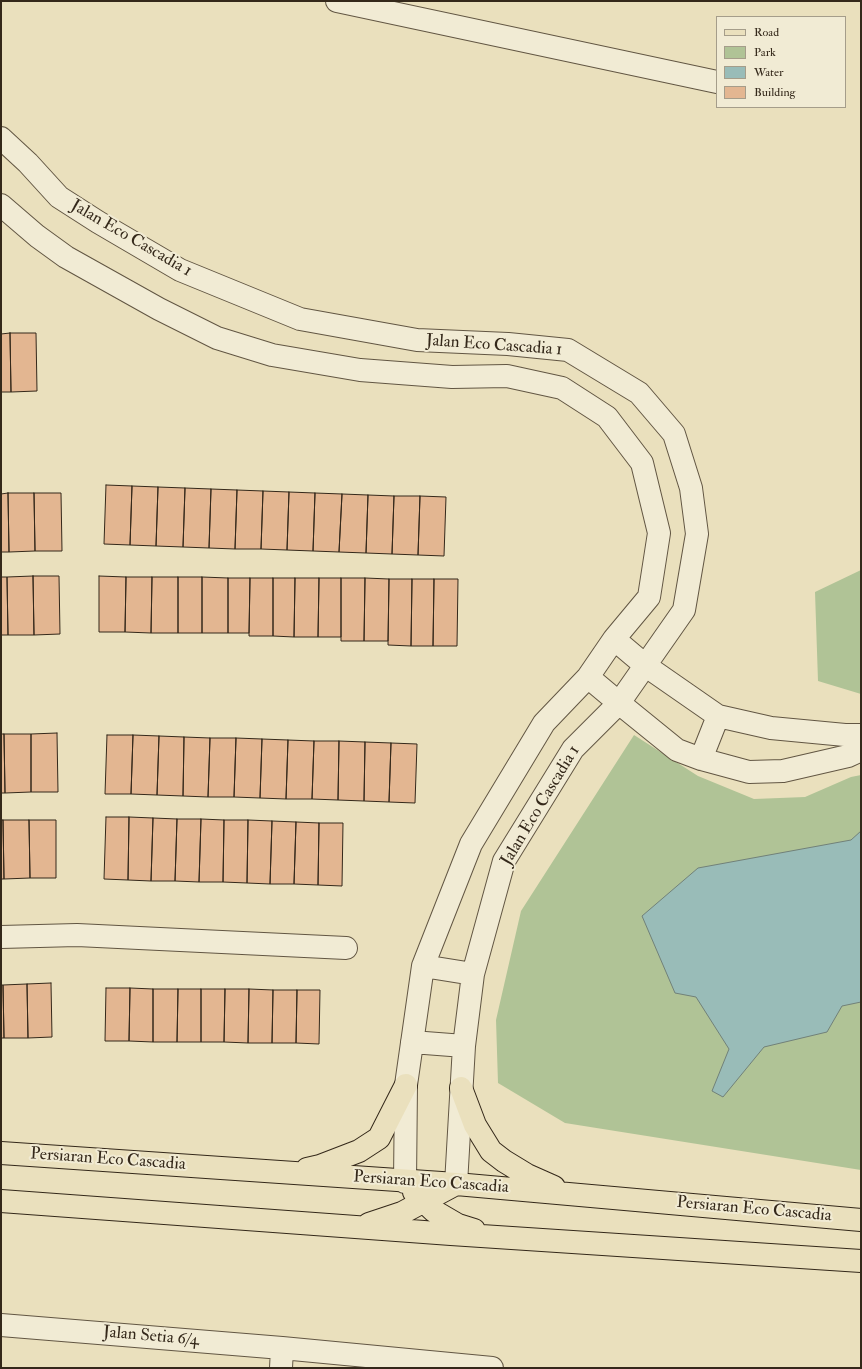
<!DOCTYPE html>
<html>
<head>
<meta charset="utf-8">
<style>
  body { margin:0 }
  #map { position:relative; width:862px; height:1369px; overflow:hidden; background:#eae0bd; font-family:"IM FELL Double Pica",serif }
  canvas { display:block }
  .frame { position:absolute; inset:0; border:2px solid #34281a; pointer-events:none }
  .legend { position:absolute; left:716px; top:16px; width:130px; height:92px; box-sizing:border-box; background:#f1ebd4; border:1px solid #a59d8a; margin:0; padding:5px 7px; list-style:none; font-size:12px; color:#34281a }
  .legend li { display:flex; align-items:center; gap:8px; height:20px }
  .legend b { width:20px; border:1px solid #a59d8a }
</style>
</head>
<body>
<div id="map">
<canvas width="862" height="1369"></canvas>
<div class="frame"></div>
<ul class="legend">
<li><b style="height:5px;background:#eae0bd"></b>Road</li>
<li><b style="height:11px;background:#b0c396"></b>Park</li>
<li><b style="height:11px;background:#99bcb8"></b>Water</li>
<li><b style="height:11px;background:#e3b691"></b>Building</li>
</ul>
</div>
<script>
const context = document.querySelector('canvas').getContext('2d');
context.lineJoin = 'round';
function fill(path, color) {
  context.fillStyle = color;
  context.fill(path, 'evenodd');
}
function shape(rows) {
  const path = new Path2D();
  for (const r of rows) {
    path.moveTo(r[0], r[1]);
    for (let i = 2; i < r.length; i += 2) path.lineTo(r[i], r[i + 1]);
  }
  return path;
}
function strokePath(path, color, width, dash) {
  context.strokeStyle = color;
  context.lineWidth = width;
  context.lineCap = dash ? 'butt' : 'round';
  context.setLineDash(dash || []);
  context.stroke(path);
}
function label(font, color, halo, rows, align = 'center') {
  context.font = font + ' "IM FELL Double Pica",serif';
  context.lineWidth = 4;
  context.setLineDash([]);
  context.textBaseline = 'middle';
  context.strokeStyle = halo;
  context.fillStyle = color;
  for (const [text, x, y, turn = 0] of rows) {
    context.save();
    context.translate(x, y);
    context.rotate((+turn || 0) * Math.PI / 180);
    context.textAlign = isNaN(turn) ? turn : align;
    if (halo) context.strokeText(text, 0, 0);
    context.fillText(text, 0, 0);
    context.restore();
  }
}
fill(shape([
  [861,570,861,694,818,681,815,592],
  [634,735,698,776,754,799,805,797,851,777,861,775,861,1170,565,1123,498,1083,496,1020,521,911]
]), '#b0c396');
const water = shape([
  [861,831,861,1002,842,1006,827,1032,764,1047,723,1097,712,1091,729,1049,696,997,675,993,642,916,698,868,851,840,861,831]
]);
fill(water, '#99bcb8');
strokePath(water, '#718179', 1);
const building = shape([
  [10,333,36,333,37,391,11,392,10,333],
  [10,333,11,392,1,392,1,334,10,333],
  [106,485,132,486,130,545,104,544,106,485],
  [132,486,158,487,156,546,130,545,132,486],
  [158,487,185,488,183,547,156,546,158,487],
  [185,488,211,489,209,548,183,547,185,488],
  [211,489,237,490,235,549,209,548,211,489],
  [237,490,263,491,261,549,235,549,237,490],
  [263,491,289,492,287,550,261,549,263,491],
  [289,492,315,493,313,551,287,550,289,492],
  [8,493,34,493,35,551,9,552,8,493],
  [8,493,9,552,1,552,1,494,8,493],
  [34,493,61,493,62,551,35,551,34,493],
  [315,493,342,494,339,552,313,551,315,493],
  [342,494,368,495,366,553,339,552,342,494],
  [368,495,394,496,392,554,366,553,368,495],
  [394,496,420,496,418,555,392,554,394,496],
  [420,496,446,497,444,556,418,555,420,496],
  [33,576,59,576,60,634,34,635,33,576],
  [33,576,34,635,8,635,7,577,33,576],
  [99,576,126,577,125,632,99,632,99,576],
  [1,577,7,577,8,635,1,635,1,577],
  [126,577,152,577,151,633,125,632,126,577],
  [152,577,178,577,178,633,151,633,152,577],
  [178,577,202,577,202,633,178,633,178,577],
  [202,577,228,578,228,633,202,633,202,577],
  [228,578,250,578,249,633,228,633,228,578],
  [250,578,273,578,273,636,249,636,250,578],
  [273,578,295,578,294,637,273,636,273,578],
  [295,578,319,578,318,637,294,637,295,578],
  [319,578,341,578,341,637,318,637,319,578],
  [341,578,365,578,364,641,341,641,341,578],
  [365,578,389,579,388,641,364,641,365,578],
  [389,579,412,579,411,646,388,645,389,579],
  [412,579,434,579,433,646,411,646,412,579],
  [434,579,458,579,457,646,433,646,434,579],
  [57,733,58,792,31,792,31,734,57,733],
  [1,734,4,734,5,793,1,793,1,734],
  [4,734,31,734,31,792,5,793,4,734],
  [107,735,133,735,131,794,105,794,107,735],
  [133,735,159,736,157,795,131,794,133,735],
  [159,736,184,737,183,796,157,795,159,736],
  [184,737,210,738,208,797,183,796,184,737],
  [210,738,236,738,234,797,208,797,210,738],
  [236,738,262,739,260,798,234,797,236,738],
  [262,739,288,740,286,799,260,798,262,739],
  [288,740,314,741,312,799,286,799,288,740],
  [314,741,339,741,338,800,312,799,314,741],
  [339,741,365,742,364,801,338,800,339,741],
  [365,742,391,743,389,802,364,801,365,742],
  [391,743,417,744,415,803,389,802,391,743],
  [106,817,129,817,128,880,104,879,106,817],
  [129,817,153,818,151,881,128,880,129,817],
  [153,818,177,819,175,881,151,881,153,818],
  [177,819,201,819,199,882,175,881,177,819],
  [201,819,224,820,223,882,199,882,201,819],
  [1,820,3,820,4,879,1,879,1,820],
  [3,820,29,820,30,878,4,879,3,820],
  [29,820,56,820,56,878,30,878,29,820],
  [224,820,248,820,247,883,223,882,224,820],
  [248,820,272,821,270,884,247,883,248,820],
  [272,821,296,822,294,884,270,884,272,821],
  [296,822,319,823,318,885,294,884,296,822],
  [319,823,343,823,342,886,318,885,319,823],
  [51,983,52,1037,28,1038,27,984,51,983],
  [27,984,28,1038,4,1038,3,985,27,984],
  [1,985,3,985,4,1038,1,1038,1,985],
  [106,988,130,988,129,1041,105,1041,106,988],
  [130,988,153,989,153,1042,129,1041,130,988],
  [153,989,178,989,177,1042,153,1042,153,989],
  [178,989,201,989,201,1042,177,1042,178,989],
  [201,989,225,989,224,1042,201,1042,201,989],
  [225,989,249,989,248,1043,224,1042,225,989],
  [249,989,273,990,272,1043,248,1043,249,989],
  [273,990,297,990,296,1043,272,1043,273,990],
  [297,990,320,990,319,1044,296,1043,297,990]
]);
fill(building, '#e3b691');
strokePath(building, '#34281a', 1);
const minor = shape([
  [337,1,717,82],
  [1,138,28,163,59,197,98,222,180,270,300,319,417,340,508,344,568,350,639,393,674,434,691,488,697,534,684,610,619,703,573,749,504,861,473,974,464,1046,456,1184],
  [1,205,37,236,66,257,159,309,217,338,272,355,360,370,452,377,507,376,562,388,607,417,642,463,659,533,649,597,614,639,588,677,544,723,471,844,423,966,406,1085,405,1182],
  [614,639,646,666,718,716,771,728,845,735,861,735],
  [588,677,619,703,677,750,701,759,749,772,783,771,848,756,861,750],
  [701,759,718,716],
  [1,937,77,935,346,948],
  [423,966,473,974],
  [412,1042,464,1046],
  [1,1325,282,1348,281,1368],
  [282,1348,492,1368]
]);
const primary = shape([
  [461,1088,475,1125,491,1151,504,1161,527,1175,554,1187],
  [1,1153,456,1184,861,1220],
  [307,1169,320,1166,359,1151,379,1138,406,1085],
  [414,1192,434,1211,458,1225,474,1230],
  [1,1201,451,1234,861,1261],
  [369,1224,402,1213,456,1184]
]);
strokePath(minor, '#625643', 24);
strokePath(primary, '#34281a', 24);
strokePath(minor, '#f1ebd4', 22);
strokePath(primary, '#eae0bd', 22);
label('17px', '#34281a', '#f1ebd4', [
  ["Jalan Eco Cascadia 1",131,239,30],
  ["Jalan Eco Cascadia 1",494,346,4],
  ["Jalan Eco Cascadia 1",541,806,-59],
  ["Persiaran Eco Cascadia",108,1160,4],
  ["Persiaran Eco Cascadia",431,1183,4],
  ["Persiaran Eco Cascadia",754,1210,5],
  ["Jalan Setia 6/4",151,1337,5]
]);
</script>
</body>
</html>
